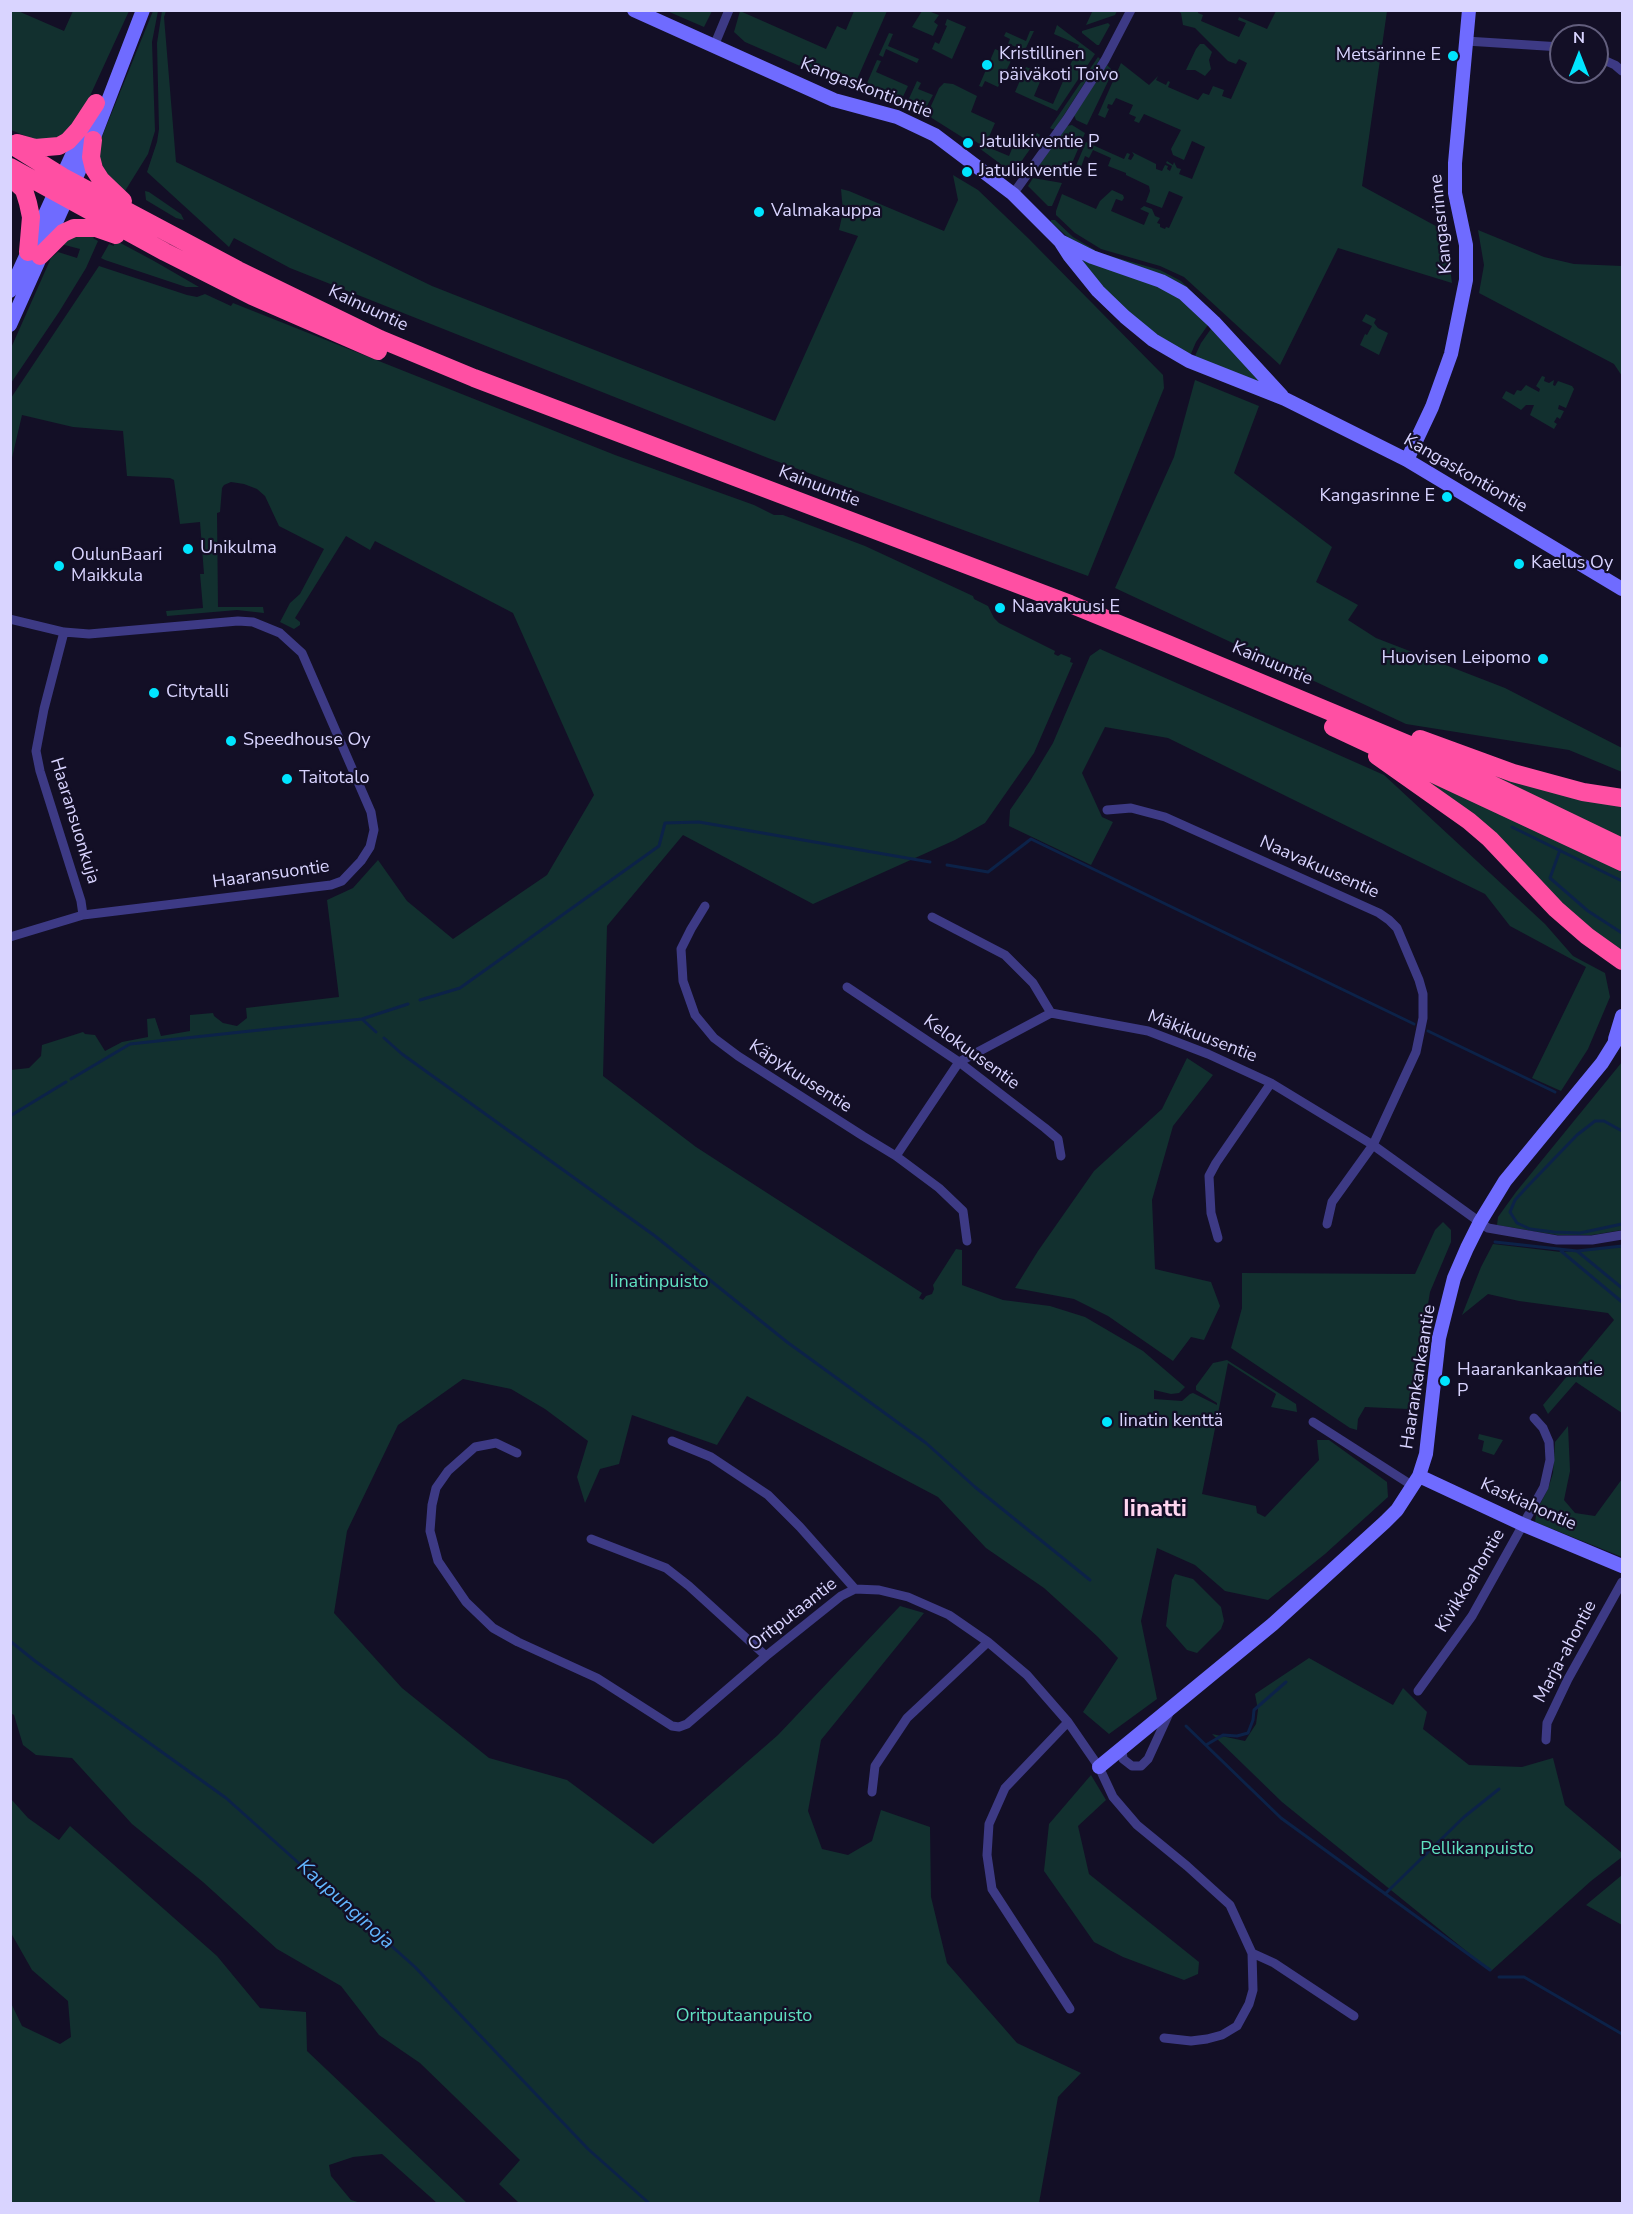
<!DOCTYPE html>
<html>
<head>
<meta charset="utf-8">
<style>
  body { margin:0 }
  #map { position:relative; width:1633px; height:2214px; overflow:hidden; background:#130f26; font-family:"Nunito Sans",sans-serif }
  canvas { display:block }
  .frame { position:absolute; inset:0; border:12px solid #d9d4ff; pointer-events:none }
  .north { position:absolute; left:1549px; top:24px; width:60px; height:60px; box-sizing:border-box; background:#130f26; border:2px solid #625e7d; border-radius:50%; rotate:0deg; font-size:16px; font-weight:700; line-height:24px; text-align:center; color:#d9d4ff }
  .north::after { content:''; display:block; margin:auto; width:21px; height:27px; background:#00e5ff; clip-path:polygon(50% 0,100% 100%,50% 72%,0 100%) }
</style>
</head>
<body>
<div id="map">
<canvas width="1633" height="2214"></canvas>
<div class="frame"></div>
<div class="north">N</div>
</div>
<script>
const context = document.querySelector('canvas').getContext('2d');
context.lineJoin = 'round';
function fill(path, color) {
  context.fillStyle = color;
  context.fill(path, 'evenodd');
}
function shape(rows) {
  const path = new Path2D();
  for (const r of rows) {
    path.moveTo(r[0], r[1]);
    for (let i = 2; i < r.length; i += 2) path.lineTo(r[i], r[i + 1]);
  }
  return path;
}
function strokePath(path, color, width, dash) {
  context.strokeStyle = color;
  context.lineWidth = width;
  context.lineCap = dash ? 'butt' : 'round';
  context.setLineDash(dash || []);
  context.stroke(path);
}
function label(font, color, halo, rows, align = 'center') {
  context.font = font + ' "Nunito Sans",sans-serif';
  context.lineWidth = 4.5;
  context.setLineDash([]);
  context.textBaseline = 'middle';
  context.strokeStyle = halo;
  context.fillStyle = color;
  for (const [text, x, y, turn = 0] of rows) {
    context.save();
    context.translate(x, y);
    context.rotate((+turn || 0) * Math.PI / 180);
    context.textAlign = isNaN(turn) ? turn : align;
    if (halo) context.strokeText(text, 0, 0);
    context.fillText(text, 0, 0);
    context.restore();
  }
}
fill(shape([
  [1093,10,1117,10,1117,11,1115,15,1086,25],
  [10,11,18,11,64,31,73,11,129,11,78,122,66,136,38,141,11,130],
  [153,11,158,11,152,42,155,131,148,154,125,191,118,192,97,156,97,149],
  [162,11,166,11,164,17,176,162,432,286,775,421,858,236,839,230,843,212,841,189,849,191,944,231,958,200,953,175,978,190,1028,238,1163,375,1164,388,1088,576,768,458,290,268,234,238,229,247,147,172,157,142,159,129,157,43],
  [667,11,712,11,704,27],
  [740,11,826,49,837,26,846,30,854,11,887,11,855,84,823,76,745,42,734,32],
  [922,11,928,11,939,15,934,22,938,25,933,36,912,27],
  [1177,11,1198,11,1198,13,1203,15,1201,21,1239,37,1246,23,1238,20,1239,17,1267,29,1276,11,1387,11,1362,186,1445,231,1452,283,1338,248,1280,365,1184,277,1160,266,1101,249,1075,233,1056,215,1056,211,1062,194,1096,209,1100,201,1112,190,1123,195,1124,198,1122,201,1116,199,1111,211,1144,225,1149,213,1140,209,1144,206,1152,209,1155,216,1160,218,1157,223,1160,224,1160,227,1165,229,1166,227,1169,228,1183,197,1169,191,1162,208,1146,202,1150,191,1149,186,1126,175,1126,173,1108,166,1111,158,1093,150,1089,158,1085,156,1080,170,1075,168,1086,142,1124,159,1127,153,1130,154,1128,159,1131,160,1134,155,1132,152,1156,164,1156,169,1162,171,1165,165,1168,166,1167,169,1170,171,1172,166,1166,163,1167,161,1173,165,1174,162,1177,168,1181,169,1179,174,1192,179,1205,147,1192,141,1184,160,1173,155,1171,149,1181,130,1144,114,1139,123,1134,121,1136,117,1129,114,1133,105,1116,98,1112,105,1108,104,1107,108,1109,109,1105,118,1098,115,1121,63,1149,85,1158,76,1156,80,1166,85,1168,81,1170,82,1168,87,1198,100,1203,93,1209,95,1213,86,1224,90,1222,96,1231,99,1247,63,1239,59,1236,64,1228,61,1195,28,1183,25,1181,13],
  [947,19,966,27,952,59,932,49,935,42,939,44,947,26,945,25],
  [1108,23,1110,25,1099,45,1097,45,1082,33,1082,31],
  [1057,25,1095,54,1057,111,1015,92,1026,67,1037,71,1036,74,1042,77,1034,96,1053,104,1079,45,1054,34],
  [1030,31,1034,31,1025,50,1008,44,1010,39,1004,36,1006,32,1026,41],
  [889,33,893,34,888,46,919,59,917,63,886,49,883,57,879,55],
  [1200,44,1204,44,1212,52,1209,60,1211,69,1205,76,1195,70,1186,70,1196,49],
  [995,49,1012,56,1010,63,998,87,985,81,982,87,979,86],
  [1098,57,1100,59,1055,129,1052,129,1050,128],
  [877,60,881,61,876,72,908,86,900,103,866,91,867,83],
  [1107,65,1113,71,1087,125,1076,120,1074,115],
  [917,81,921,83,918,89,933,95,923,113,906,105],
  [944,83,953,84,977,96,971,112,995,123,985,146,1009,156,1019,132,1034,138,1037,133,1040,135,1016,169,1011,171,1006,168,979,148,981,145,975,141,973,144,927,115,939,88],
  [1072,125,1085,133,1066,177,1041,173,1038,167,1066,126],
  [1033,178,1062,183,1052,206,1048,206,1028,186],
  [145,191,149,192,181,214,184,220,176,218,146,200],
  [1051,220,1055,220,1073,237,1100,253,1160,270,1181,281,1216,315,1198,303,1106,260,1070,239,1051,222],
  [1478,230,1544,257,1574,264,1622,266,1622,376,1614,364,1479,293,1484,265],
  [99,234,93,238,98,241,86,268,59,312,11,383,11,348,51,258,58,252,77,258,80,249,61,244,66,237],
  [113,239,154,261,199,287,186,287,105,260,101,258,109,244,114,246],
  [1073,251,1160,284,1210,322,1196,342,1190,356,1127,315],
  [99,266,187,295,197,297,205,294,231,306,233,303,615,455,754,505,774,515,783,515,865,546,973,596,974,599,988,606,994,618,999,623,1055,651,1054,654,1058,656,1061,654,1071,658,1070,662,1073,663,1034,753,985,823,955,840,813,904,683,835,607,926,603,1076,696,1147,922,1293,919,1298,923,1300,926,1296,932,1294,934,1289,933,1285,956,1249,962,1250,962,1285,1003,1300,1050,1306,1085,1317,1143,1351,1185,1387,1179,1393,1171,1394,1154,1390,1154,1399,1182,1401,1190,1394,1193,1393,1217,1405,1217,1403,1196,1390,1196,1386,1213,1363,1227,1360,1296,1404,1297,1412,1271,1407,1276,1394,1228,1363,1202,1494,1256,1506,1257,1513,1265,1517,1319,1460,1317,1440,1329,1440,1387,1482,1388,1497,1325,1554,1268,1600,1225,1591,1195,1565,1157,1548,1141,1621,1157,1699,1109,1734,1083,1712,1118,1658,1098,1637,1044,1588,986,1548,938,1497,747,1396,717,1445,632,1415,619,1464,600,1469,585,1503,577,1477,588,1441,545,1409,511,1389,463,1379,398,1425,347,1531,334,1613,402,1688,489,1758,567,1780,653,1844,778,1735,900,1606,924,1613,821,1740,808,1811,822,1849,848,1855,872,1841,881,1810,930,1827,931,1897,947,1963,1017,2043,1081,2073,1058,2097,1039,2203,519,2203,499,2184,520,2160,420,2063,379,2035,341,1986,277,1949,203,1882,132,1824,72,1758,36,1755,23,1745,14,1715,10,1713,11,1070,29,1068,41,1056,42,1045,83,1032,85,1034,95,1035,105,1051,122,1042,148,1037,147,1019,155,1018,161,1036,190,1031,190,1015,213,1013,214,1016,223,1023,237,1026,247,1018,246,1008,339,997,327,900,353,888,378,860,407,901,453,939,547,875,594,795,513,613,375,541,370,550,346,536,295,618,300,622,300,625,294,629,280,622,290,603,300,594,324,549,279,526,265,496,257,489,244,484,231,482,224,485,222,488,220,512,217,513,218,607,263,607,264,613,237,610,167,616,166,611,203,608,200,574,204,574,200,522,180,524,174,480,170,478,127,476,123,431,73,427,22,415,11,462,11,398],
  [1366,314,1376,319,1374,323,1378,328,1388,333,1379,355,1360,345,1365,334,1367,335,1372,326,1362,321],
  [1213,326,1274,391,1194,358,1201,343],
  [1542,376,1545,377,1544,381,1549,383,1554,380,1553,385,1555,386,1558,381,1572,386,1574,389,1566,408,1559,405,1558,409,1564,411,1560,419,1557,417,1554,422,1557,424,1554,429,1530,415,1534,405,1526,405,1521,410,1502,398,1506,391,1514,395,1517,390,1521,391,1526,385,1539,392,1540,389,1536,386],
  [1195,380,1259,406,1234,473,1332,547,1316,582,1358,605,1348,620,1376,638,1505,688,1622,748,1622,772,1569,750,1406,724,1115,588,1174,457],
  [1100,649,1384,775,1545,924,1573,956,1605,973,1610,997,1588,1049,1561,1091,1532,1078,1586,967,1510,926,1485,894,1168,738,1105,727,1082,773,1102,817,1113,822,1091,865,1009,826,1010,810,1030,781,1053,743,1090,656],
  [1461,763,1622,802,1622,840],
  [1400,765,1622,869,1622,955],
  [1187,1058,1213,1075,1173,1126,1152,1200,1155,1269,1211,1282,1220,1306,1204,1340,1191,1337,1173,1361,1108,1316,1074,1299,1015,1288,1038,1251,1094,1171,1162,1109],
  [1622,1062,1622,1230,1592,1235,1557,1235,1497,1225,1498,1217,1516,1192],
  [1443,1222,1451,1230,1451,1242,1430,1292,1413,1396,1408,1409,1365,1407,1358,1419,1357,1430,1350,1428,1231,1348,1242,1308,1242,1273,1415,1274,1435,1230],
  [1493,1244,1561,1252,1622,1247,1622,1413,1576,1382,1548,1414,1543,1405,1614,1320,1608,1313,1519,1301,1488,1294,1462,1315,1481,1267],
  [1568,1426,1570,1471,1564,1500,1575,1513,1595,1516,1622,1479,1622,1557,1535,1522,1537,1510,1548,1489,1553,1473,1555,1442],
  [1479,1434,1503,1440,1494,1455,1482,1451,1484,1441,1478,1439],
  [1175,1574,1193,1579,1221,1607,1224,1621,1221,1629,1197,1653,1187,1650,1166,1626,1172,1580],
  [1309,1658,1393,1705,1403,1688,1427,1712,1423,1729,1469,1765,1522,1767,1553,1758,1565,1805,1622,1853,1622,1857,1591,1881,1491,1971,1282,1802,1212,1734,1245,1741,1256,1724,1258,1710,1255,1694],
  [1091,1775,1106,1800,1078,1826,1089,1874,1199,1962,1198,1974,1184,1980,1123,1957,1094,1942,1044,1871,1049,1824],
  [11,1799,28,1818,59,1840,70,1826,217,1956,260,2008,306,2012,307,2051,467,2203,437,2203,382,2154,353,2157,329,2165,331,2176,351,2200,361,2203,11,2203,11,2003,22,2026,60,2044,71,2037,68,2001,32,1970,11,1933],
  [1622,1875,1622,1925,1586,1905]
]), '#12302f');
strokePath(shape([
  [1512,827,1622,881],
  [1560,850,1550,878,1588,911,1622,933],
  [947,865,988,872,1031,839,1414,1024],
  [420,1000,460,988,659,846,665,823,699,822,930,862],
  [362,1019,408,1004],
  [1428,1031,1555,1092],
  [384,1038,402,1054,655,1236,787,1342,926,1443,975,1487,1090,1580],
  [71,1079,130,1044,362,1019,376,1032],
  [10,1116,66,1082],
  [1622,1131,1604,1121,1595,1121,1577,1135,1525,1189,1515,1200,1510,1212,1517,1223,1530,1229,1554,1232,1580,1233,1622,1224],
  [1495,1242,1577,1251,1622,1246],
  [1561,1251,1622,1302],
  [1577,1251,1622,1288],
  [10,1641,35,1661,226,1798,415,1967,588,2149,650,2204],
  [1186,1726,1281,1818,1490,1970],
  [1206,1745,1223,1735,1237,1736,1248,1733,1253,1720,1254,1710,1286,1682],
  [1385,1894,1464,1817,1499,1789],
  [1499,1977,1524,1977,1622,2034]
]), '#0c2248', 3);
strokePath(shape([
  [1466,41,1561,47],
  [714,46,729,10],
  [1597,57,1615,65,1622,71],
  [1013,194,1067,119,1105,60,1131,10],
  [10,619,64,632,89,634,238,621,253,622,280,633,302,653,371,812,374,830,370,847,361,861,342,881,331,885,83,915,10,937],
  [64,632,44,709,36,751,40,771,81,901,83,915],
  [1107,810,1131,808,1165,817,1379,913,1389,920,1397,928,1419,980,1423,994,1423,1018,1416,1052,1373,1145,1332,1202,1327,1224],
  [705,906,691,929,681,949,683,981,695,1015,714,1038,738,1056,863,1136,896,1156,939,1188,963,1211,967,1241],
  [932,917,1005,955,1033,983,1051,1013],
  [847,987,959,1062,1045,1128,1058,1139,1061,1156],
  [896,1156,959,1062,1051,1013,1148,1031,1208,1054,1271,1083,1373,1145,1488,1228,1557,1240,1592,1240,1622,1235],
  [1218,1238,1211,1213,1209,1176,1216,1163,1271,1083],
  [1313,1422,1413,1486],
  [672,1441,711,1457,768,1495,800,1527,855,1589],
  [517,1453,496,1443,475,1447,448,1471,436,1488,432,1505,430,1531,438,1561,466,1602,493,1628,518,1642,597,1678,672,1726,679,1727,687,1724,766,1656,841,1596,855,1589,879,1590,908,1597,949,1615,988,1642,1027,1675,1068,1722,1099,1767,1113,1797,1137,1825,1187,1866,1230,1905,1252,1953,1253,1990,1249,2004,1237,2026,1222,2035,1207,2039,1191,2041,1164,2038],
  [591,1539,666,1568,689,1586,766,1656],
  [1418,1691,1472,1616,1544,1487,1550,1460,1549,1442,1543,1428,1534,1418],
  [1068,1722,1005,1788,989,1824,987,1855,992,1889,1070,2009],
  [1546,1740,1547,1723,1568,1679,1622,1582],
  [1122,1749,1123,1759,1132,1766,1141,1766,1148,1759,1170,1711],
  [872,1792,875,1766,907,1718,988,1642],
  [1252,1953,1274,1963,1354,2016]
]), '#3d3a85', 9);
strokePath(shape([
  [634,10,834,100,897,117,935,135,1013,194,1060,241,1069,255,1098,291,1125,317,1153,340,1189,361,1285,399,1407,460,1622,589],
  [1060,241,1092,257,1161,281,1183,293,1214,322,1282,396],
  [10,291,84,129],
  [10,325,93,140,143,10],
  [1407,460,1432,407,1451,354,1466,280,1466,245,1455,193,1455,163,1469,10],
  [1615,1039,1622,1016],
  [1419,1476,1524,1525,1622,1566],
  [1099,1767,1273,1624,1385,1522,1397,1510,1419,1476,1426,1454,1439,1338,1454,1278,1467,1248,1480,1222,1505,1181,1602,1063,1622,1031]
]), '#6f6bff', 14);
strokePath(shape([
  [93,140,91,157,94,169,101,180,123,201],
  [17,143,35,148,59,146,68,141,79,129,96,103],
  [10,144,63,177,238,270,380,339,474,378,1070,604,1168,644,1410,745,1622,847],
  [10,167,165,252,252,296,378,351],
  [10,177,24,190,28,203,31,217,28,252],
  [40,256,63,233,74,228,96,228,116,235],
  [1333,727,1622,862],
  [1420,739,1513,773,1583,792,1622,798],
  [1377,756,1469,821,1490,839,1556,909,1587,936,1622,961]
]), '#ff4fa3', 18);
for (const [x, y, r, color] of [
  [1453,56,6,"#00e5ff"],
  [987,65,6,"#00e5ff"],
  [968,143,6,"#00e5ff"],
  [967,172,6,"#00e5ff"],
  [759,212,6,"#00e5ff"],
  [1447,497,6,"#00e5ff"],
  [188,549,6,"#00e5ff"],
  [1519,564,6,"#00e5ff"],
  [59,566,6,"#00e5ff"],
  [1000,608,6,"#00e5ff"],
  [1543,659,6,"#00e5ff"],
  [154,693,6,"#00e5ff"],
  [231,741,6,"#00e5ff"],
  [287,779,6,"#00e5ff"],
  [1445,1381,6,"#00e5ff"],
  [1107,1422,6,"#00e5ff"]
]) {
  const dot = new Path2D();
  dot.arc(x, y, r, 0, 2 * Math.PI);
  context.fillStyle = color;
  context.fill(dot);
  strokePath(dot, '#130f26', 2);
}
label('18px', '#d9d4ff', '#130f26', [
  ["Kristillinen",999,55],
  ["päiväkoti Toivo",999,76],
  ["Metsärinne E",1441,56,"right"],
  ["Jatulikiventie P",980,143],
  ["Jatulikiventie E",979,172],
  ["Valmakauppa",771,212],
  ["Kangasrinne E",1435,497,"right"],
  ["Unikulma",200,549],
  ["OulunBaari",71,556],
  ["Maikkula",71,577],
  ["Kaelus Oy",1531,564],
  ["Naavakuusi E",1012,608],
  ["Huovisen Leipomo",1531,659,"right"],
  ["Citytalli",166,693],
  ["Speedhouse Oy",243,741],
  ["Taitotalo",299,779],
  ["Haarankankaantie",1457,1371],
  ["P",1457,1392],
  ["Iinatin kenttä",1119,1422]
], 'left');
label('18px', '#d9d4ff', '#130f26', [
  ["Kangaskontiontie",866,89,21],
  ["Kangasrinne",1442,224,-96],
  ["Kainuuntie",368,309,25],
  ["Kangaskontiontie",1465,474,30],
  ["Kainuuntie",819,487,21],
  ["Kainuuntie",1272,664,23],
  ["Haaransuonkuja",74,821,73],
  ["Naavakuusentie",1319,868,24],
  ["Haaransuontie",271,875,-8],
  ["Mäkikuusentie",1202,1037,21],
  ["Kelokuusentie",971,1053,36],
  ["Käpykuusentie",800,1077,33],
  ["Haarankankaantie",1419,1377,-81],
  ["Kaskiahontie",1528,1505,24],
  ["Kivikkoahontie",1471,1581,-59],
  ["Oritputaantie",793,1615,-38],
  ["Marja-ahontie",1566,1652,-62]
]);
label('18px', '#5fe0c0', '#130f26', [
  ["Iinatinpuisto",659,1283],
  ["Pellikanpuisto",1477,1850],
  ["Oritputaanpuisto",744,2017]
]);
label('italic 20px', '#62b6ff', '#130f26', [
  ["Kaupunginoja",345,1905,42]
]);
label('bold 24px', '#ffd6f0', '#130f26', [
  ["Iinatti",1155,1510]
]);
</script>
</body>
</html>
